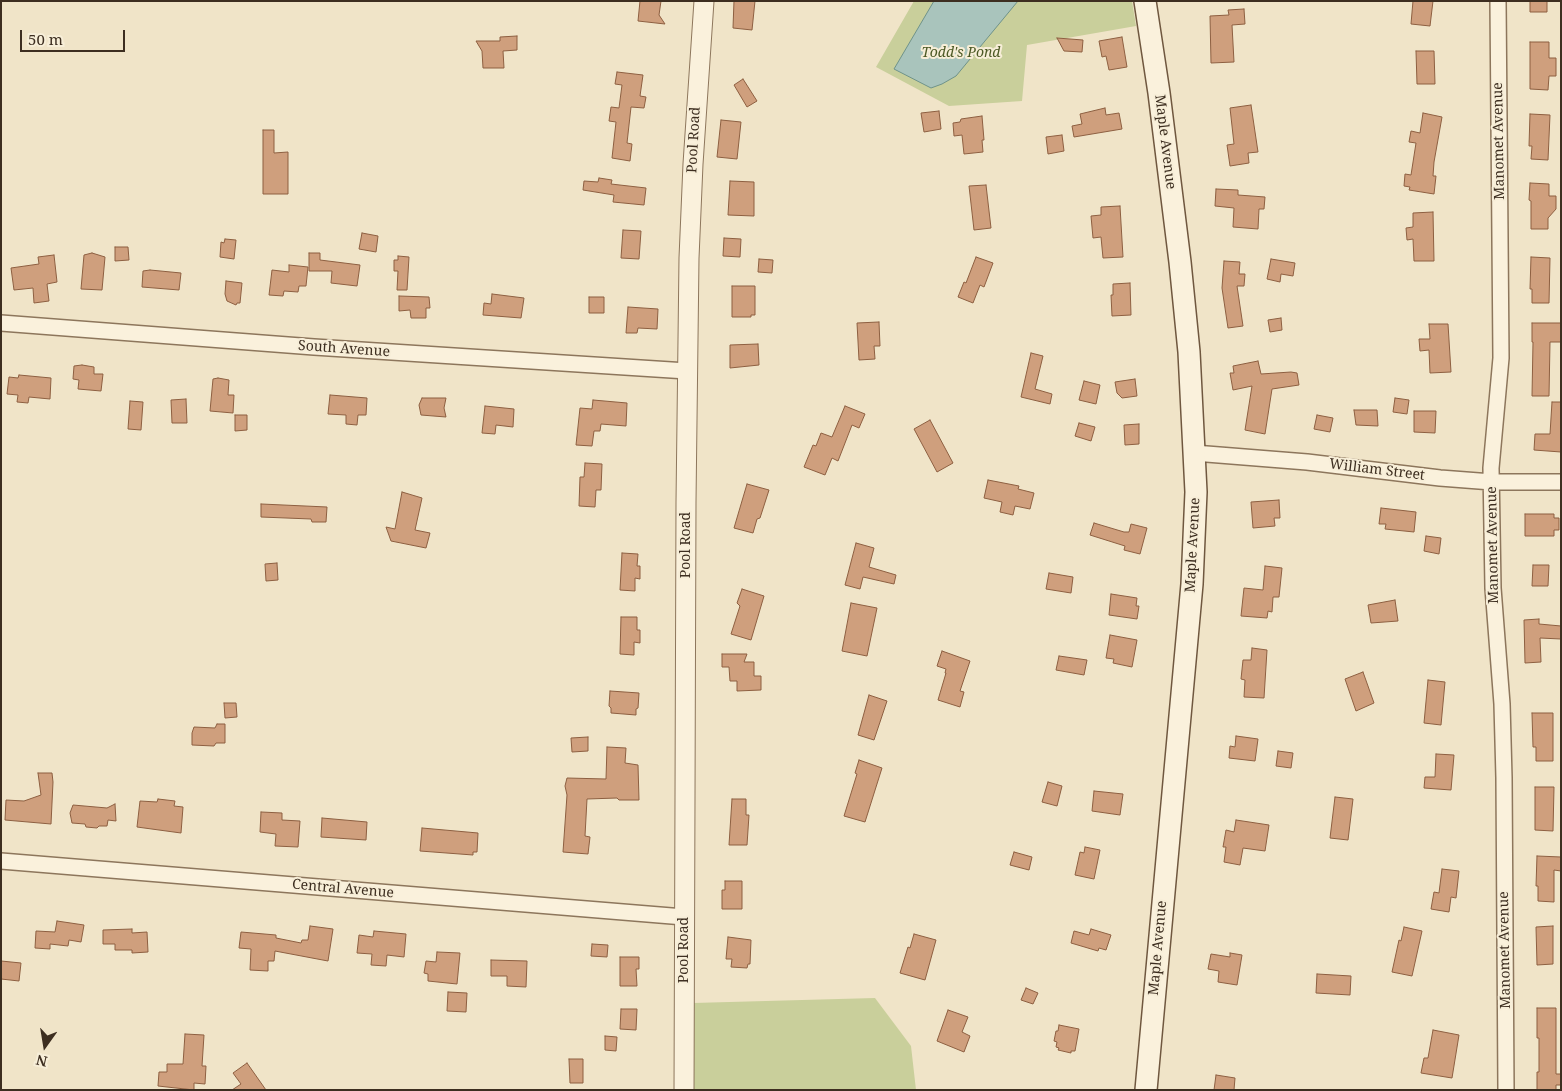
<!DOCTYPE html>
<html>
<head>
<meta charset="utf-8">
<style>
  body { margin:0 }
  #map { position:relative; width:1562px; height:1091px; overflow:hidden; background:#f0e4c8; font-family:"Noto Serif",serif }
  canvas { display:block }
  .frame { position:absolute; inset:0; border:2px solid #3d2e20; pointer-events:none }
  .north { position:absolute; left:20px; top:1021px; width:50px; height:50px; -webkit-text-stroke:4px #f7eed8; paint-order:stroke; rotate:193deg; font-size:14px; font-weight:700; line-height:20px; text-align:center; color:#3d2e20 }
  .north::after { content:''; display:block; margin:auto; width:18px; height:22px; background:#3d2e20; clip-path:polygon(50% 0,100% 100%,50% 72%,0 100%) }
  .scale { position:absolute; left:20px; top:30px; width:105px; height:22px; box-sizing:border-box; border:2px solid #3d2e20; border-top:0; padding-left:6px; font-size:15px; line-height:18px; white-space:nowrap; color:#3d2e20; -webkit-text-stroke:4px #f7eed8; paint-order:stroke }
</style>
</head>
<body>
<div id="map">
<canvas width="1562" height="1091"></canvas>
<div class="frame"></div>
<div class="north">N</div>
<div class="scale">50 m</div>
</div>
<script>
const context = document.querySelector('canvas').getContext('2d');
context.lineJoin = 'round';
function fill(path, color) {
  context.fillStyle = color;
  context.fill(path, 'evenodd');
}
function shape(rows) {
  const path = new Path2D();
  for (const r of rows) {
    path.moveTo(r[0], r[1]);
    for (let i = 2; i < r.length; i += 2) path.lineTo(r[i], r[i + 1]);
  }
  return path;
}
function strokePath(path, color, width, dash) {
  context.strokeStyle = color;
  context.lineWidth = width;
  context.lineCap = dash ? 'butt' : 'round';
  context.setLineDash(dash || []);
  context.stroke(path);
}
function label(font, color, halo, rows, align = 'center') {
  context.font = font + ' "Noto Serif",serif';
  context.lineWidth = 4;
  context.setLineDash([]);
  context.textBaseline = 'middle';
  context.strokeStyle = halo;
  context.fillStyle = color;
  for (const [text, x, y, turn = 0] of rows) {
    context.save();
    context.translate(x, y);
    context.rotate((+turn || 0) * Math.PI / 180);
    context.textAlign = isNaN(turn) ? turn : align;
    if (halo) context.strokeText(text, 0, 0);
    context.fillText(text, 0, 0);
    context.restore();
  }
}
fill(shape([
  [914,1,1132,1,1136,26,1027,45,1022,101,949,106,876,67],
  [875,998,911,1046,916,1090,692,1090,693,1003]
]), '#c9cf9b');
const water = shape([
  [934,1,1018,1,956,76,942,84,931,88,894,69,934,1]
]);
fill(water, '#a9c4bc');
strokePath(water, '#6f938a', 1);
const building = shape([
  [640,1,661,1,659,15,665,24,638,21,640,1],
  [734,1,755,1,752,30,733,28,734,1],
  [1413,1,1433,1,1430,26,1411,24,1413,1],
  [1530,1,1547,1,1547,12,1530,12,1530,1],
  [1244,9,1245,24,1232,25,1234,62,1211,63,1210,16,1229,15,1228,10,1244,9],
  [517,36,517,50,503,51,504,68,483,68,482,51,476,41,500,41,500,37,517,36],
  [1122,37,1127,67,1109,70,1106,56,1102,57,1099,41,1122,37],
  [1057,38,1083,40,1082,52,1064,51,1057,38],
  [1530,42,1549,42,1549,58,1556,58,1556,76,1549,76,1548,90,1530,89,1530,42],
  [1416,51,1434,51,1435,84,1417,84,1416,51],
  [617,72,643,75,640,96,646,97,644,108,631,107,627,143,632,144,630,161,612,158,616,122,609,121,611,107,619,108,622,85,615,84,617,72],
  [743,79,757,101,747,107,734,85,743,79],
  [1251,105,1258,152,1248,153,1249,163,1230,166,1227,145,1234,144,1230,108,1251,105],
  [1105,108,1106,115,1119,113,1122,129,1074,137,1072,126,1082,124,1080,114,1105,108],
  [939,111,941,129,924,132,921,113,939,111],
  [1423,113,1442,117,1434,162,1433,176,1436,176,1434,194,1409,190,1410,187,1404,186,1405,174,1411,175,1416,143,1409,142,1411,131,1420,133,1423,113],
  [1530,114,1550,115,1548,160,1531,159,1532,146,1529,146,1530,114],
  [982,116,984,140,982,140,983,152,964,154,962,135,954,136,953,123,960,122,961,119,982,116],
  [721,120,741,122,737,159,717,157,721,120],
  [263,130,274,130,274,153,288,152,288,194,263,194,263,130],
  [1062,135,1064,151,1048,154,1046,137,1062,135],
  [599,178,612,180,611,184,646,188,644,205,613,202,614,195,583,190,584,181,598,182,599,178],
  [730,181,754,182,754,216,728,215,730,181],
  [1530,183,1549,184,1549,196,1556,196,1556,209,1548,218,1548,229,1531,229,1531,201,1529,200,1530,183],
  [986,185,991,228,974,230,969,186,986,185],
  [1216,189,1238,190,1238,195,1265,197,1264,209,1259,209,1258,229,1233,227,1234,208,1215,206,1216,189],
  [1120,206,1123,257,1103,258,1101,237,1093,238,1091,216,1101,215,1101,207,1120,206],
  [1433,212,1434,261,1414,261,1413,239,1407,240,1406,228,1413,227,1413,213,1433,212],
  [623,230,641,231,639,259,621,258,623,230],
  [362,233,378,236,376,252,359,249,362,233],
  [724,238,741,239,740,257,723,256,724,238],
  [225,239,236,240,234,259,220,257,221,242,224,243,225,239],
  [115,247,128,247,129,260,115,261,115,247],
  [92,253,105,257,102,290,81,289,84,255,92,253],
  [309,253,320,253,320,260,360,265,357,286,331,283,332,271,309,271,309,253],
  [54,255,57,282,47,284,49,301,34,303,33,288,14,290,11,268,39,264,38,257,54,255],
  [398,256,409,257,407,290,397,290,398,271,394,271,394,260,398,260,398,256],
  [976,257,993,263,984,287,980,285,973,303,958,297,964,282,966,283,976,257],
  [1531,257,1550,258,1549,303,1532,303,1532,289,1530,289,1531,257],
  [759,259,773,260,772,273,758,272,759,259],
  [1271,259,1295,263,1293,276,1281,274,1280,282,1267,279,1271,259],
  [1224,261,1240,262,1239,274,1245,274,1244,286,1237,286,1243,326,1228,328,1222,288,1224,261],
  [289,265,308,267,306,286,299,286,298,292,284,291,283,296,269,295,272,270,289,272,289,265],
  [150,270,181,273,179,290,142,287,143,271,150,270],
  [226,281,242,283,240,303,237,303,236,305,227,301,225,294,226,281],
  [1130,283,1131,315,1112,316,1111,295,1113,295,1113,284,1130,283],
  [732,286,755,286,755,315,751,315,751,317,732,317,732,286],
  [492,294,524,298,521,318,483,315,484,303,491,304,492,294],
  [399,296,429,297,430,308,426,308,426,318,411,318,410,310,399,311,399,296],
  [589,297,604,297,604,313,589,313,589,297],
  [628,307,658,309,657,329,638,328,637,333,626,333,628,307],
  [1281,318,1282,330,1270,332,1268,320,1281,318],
  [879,322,880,346,874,346,875,359,859,360,857,323,879,322],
  [1532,323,1561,323,1561,342,1550,342,1549,396,1532,396,1533,342,1532,342,1532,323],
  [1429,324,1448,324,1451,372,1430,373,1429,350,1420,351,1419,339,1430,339,1429,324],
  [758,344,759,365,730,368,730,345,758,344],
  [1031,353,1043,356,1035,389,1052,394,1050,404,1021,397,1031,353],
  [1258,361,1261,374,1291,372,1297,373,1299,385,1272,389,1265,434,1245,430,1252,386,1233,390,1230,373,1234,373,1233,366,1258,361],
  [82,365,94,367,94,374,103,374,101,391,78,389,79,380,73,379,74,366,82,365],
  [19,375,51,378,50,399,29,397,28,403,17,402,18,395,7,394,9,377,18,378,19,375],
  [218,378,229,380,228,395,234,395,233,413,210,411,213,379,218,378],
  [1135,379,1137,396,1122,398,1117,393,1115,382,1135,379],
  [1084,381,1100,385,1096,404,1079,400,1084,381],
  [330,395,367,398,366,415,358,415,357,425,346,424,346,415,328,414,330,395],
  [422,398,446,398,444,408,446,417,421,415,419,405,422,398],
  [1395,398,1409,400,1407,414,1393,412,1395,398],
  [186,399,187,423,172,423,171,400,186,399],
  [593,400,627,403,626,426,601,424,600,431,594,431,592,446,576,445,580,408,592,409,593,400],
  [130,401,143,402,141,430,128,429,130,401],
  [1552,402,1561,402,1561,452,1534,450,1535,434,1550,434,1552,402],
  [485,406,514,409,513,427,496,425,495,434,482,433,485,406],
  [845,406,865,414,859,428,852,425,838,461,832,458,825,475,804,467,813,445,816,446,821,433,832,437,845,406],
  [1354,410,1377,410,1378,426,1356,425,1354,410],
  [1414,411,1436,411,1435,433,1414,432,1414,411],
  [235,415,247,415,247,430,235,431,235,415],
  [1317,415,1333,418,1330,432,1314,429,1317,415],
  [930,420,953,463,937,472,914,429,930,420],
  [1079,423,1095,427,1091,441,1075,436,1079,423],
  [1139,424,1139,444,1125,445,1124,425,1139,424],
  [585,463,602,464,601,490,596,490,595,507,579,506,580,477,584,477,585,463],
  [988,480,1019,486,1018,489,1034,493,1030,509,1015,506,1013,515,1000,512,1002,502,984,498,988,480],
  [747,484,769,490,760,518,757,519,753,533,734,528,747,484],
  [402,492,422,498,415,530,430,533,426,548,391,541,386,527,395,529,402,492],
  [1279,500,1280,518,1274,518,1275,526,1253,528,1251,502,1279,500],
  [261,504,327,507,326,522,312,522,311,519,261,517,261,504],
  [1381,508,1416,512,1414,532,1385,529,1386,524,1379,524,1381,508],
  [1525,514,1554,514,1554,518,1559,518,1559,530,1554,530,1554,536,1525,536,1525,514],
  [1094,523,1124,532,1129,532,1131,524,1147,528,1140,554,1124,550,1125,546,1090,535,1094,523],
  [1426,536,1441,538,1439,554,1424,551,1426,536],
  [856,543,874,548,869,567,896,575,894,584,863,577,860,589,845,585,856,543],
  [622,553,638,554,637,566,640,566,640,579,635,578,635,591,620,590,622,553],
  [277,563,278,580,266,581,265,564,277,563],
  [1533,565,1549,565,1548,586,1532,586,1533,565],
  [1265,566,1282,568,1279,597,1273,597,1272,612,1268,611,1267,618,1241,616,1244,588,1263,590,1265,566],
  [1049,573,1073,577,1071,593,1046,589,1049,573],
  [742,589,764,596,751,640,731,634,740,606,737,603,742,589],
  [1111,594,1137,598,1136,606,1139,606,1137,619,1109,615,1111,594],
  [1395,600,1398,621,1371,623,1368,605,1395,600],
  [851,603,877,608,867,656,842,651,851,603],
  [621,617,637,617,637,630,640,630,640,643,634,642,634,655,620,654,621,617],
  [1539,619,1539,624,1561,626,1561,639,1540,638,1541,662,1525,663,1524,620,1539,619],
  [1110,635,1137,640,1132,667,1113,663,1114,659,1106,658,1110,635],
  [1252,648,1267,650,1264,698,1244,697,1245,680,1241,679,1243,660,1251,660,1252,648],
  [942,651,970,661,960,691,964,692,960,707,938,700,946,673,945,673,946,669,937,666,942,651],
  [722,654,747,654,744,662,754,662,754,676,761,676,761,690,737,691,737,681,730,681,729,667,722,667,722,654],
  [1059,656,1087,660,1084,675,1056,670,1059,656],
  [1363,672,1374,703,1356,711,1345,679,1363,672],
  [1428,680,1445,682,1441,725,1424,723,1428,680],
  [610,691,639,693,638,708,636,709,636,715,611,713,611,708,609,706,610,691],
  [869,695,887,701,874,740,858,735,869,695],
  [224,703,236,703,237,717,225,718,224,703],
  [1532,713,1553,713,1553,761,1536,761,1536,747,1533,747,1532,713],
  [217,724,225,724,225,743,216,743,214,746,192,745,192,733,194,727,215,728,217,724],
  [1236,736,1258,739,1255,761,1229,758,1230,746,1235,747,1236,736],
  [588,737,588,751,572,752,571,738,588,737],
  [607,747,626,748,625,763,638,765,639,800,619,800,617,798,587,799,585,836,590,837,588,854,563,852,567,795,565,786,567,778,606,779,607,747],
  [1278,751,1293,753,1291,768,1276,766,1278,751],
  [1436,754,1454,755,1451,790,1424,788,1425,777,1435,777,1436,754],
  [859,760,882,768,865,822,844,816,857,774,855,773,859,760],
  [38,773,52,773,53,782,51,824,5,820,6,800,24,801,41,795,38,773],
  [1048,782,1062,786,1057,806,1042,802,1048,782],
  [1535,787,1554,787,1553,831,1535,830,1535,787],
  [1094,791,1123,794,1120,815,1092,811,1094,791],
  [1335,797,1353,799,1348,840,1330,838,1335,797],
  [158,799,175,801,174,806,183,807,181,833,137,827,140,801,157,802,158,799],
  [732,799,746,799,746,815,749,815,747,845,729,845,732,799],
  [115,804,116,821,108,820,107,826,99,826,97,828,86,827,85,824,72,823,70,813,73,805,107,808,115,804],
  [261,812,282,813,282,820,300,821,298,847,275,846,276,834,260,832,261,812],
  [322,818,367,822,366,840,321,837,322,818],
  [1236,820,1269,825,1265,851,1243,848,1240,865,1224,862,1226,847,1223,847,1226,830,1234,832,1236,820],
  [422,828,478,833,477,852,473,852,473,855,420,851,422,828],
  [1085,847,1100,850,1094,879,1075,875,1080,852,1084,853,1085,847],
  [1014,852,1032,857,1029,870,1010,865,1014,852],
  [1537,856,1561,857,1561,871,1554,870,1554,902,1538,901,1538,886,1536,886,1537,856],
  [1442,869,1459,871,1456,898,1451,897,1449,912,1431,909,1434,892,1439,893,1442,869],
  [725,881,742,881,742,909,722,909,722,890,725,890,725,881],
  [57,921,84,925,81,942,69,940,68,946,50,944,50,949,35,948,36,931,55,932,57,921],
  [310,926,333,929,328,961,275,951,274,961,268,961,268,971,250,970,251,949,239,948,241,932,276,935,276,938,301,943,302,940,308,940,310,926],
  [1553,926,1553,964,1537,965,1536,927,1553,926],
  [1404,927,1422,931,1412,976,1392,972,1399,940,1401,941,1404,927],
  [132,929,132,933,147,932,148,952,132,953,132,950,115,950,115,944,103,944,103,930,132,929],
  [1091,929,1111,935,1106,950,1099,948,1098,951,1071,943,1074,931,1089,935,1091,929],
  [374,931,406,934,404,957,387,955,386,966,371,965,372,954,357,953,359,935,373,937,374,931],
  [914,934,936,940,925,980,900,973,908,947,910,948,914,934],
  [728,937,751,940,750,964,748,964,747,968,731,967,732,959,726,959,728,937],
  [592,944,608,945,607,957,591,956,592,944],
  [437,952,460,953,457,984,428,981,428,974,424,973,426,961,436,962,437,952],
  [1230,953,1242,955,1237,985,1218,982,1219,971,1208,969,1211,954,1230,957,1230,953],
  [620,957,639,957,639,969,636,969,637,986,620,986,620,957],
  [491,960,527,961,526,987,507,986,507,976,491,976,491,960],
  [1,961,21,963,19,981,1,979,1,961],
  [1317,974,1351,976,1350,995,1316,993,1317,974],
  [1026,988,1038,993,1033,1004,1021,1000,1026,988],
  [448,992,467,993,466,1012,447,1011,448,992],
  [1537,1008,1556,1008,1556,1074,1561,1074,1561,1085,1556,1085,1556,1090,1537,1090,1537,1072,1539,1072,1539,1038,1537,1038,1537,1008],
  [621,1009,637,1009,636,1030,620,1029,621,1009],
  [948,1010,968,1017,962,1032,970,1036,964,1052,937,1041,948,1010],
  [1059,1025,1079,1029,1075,1051,1071,1051,1071,1053,1058,1050,1059,1048,1056,1047,1057,1042,1054,1041,1056,1031,1058,1031,1059,1025],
  [1433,1030,1459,1035,1452,1078,1421,1073,1424,1058,1428,1058,1433,1030],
  [185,1034,204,1035,202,1066,206,1066,205,1084,194,1083,194,1090,158,1086,159,1072,167,1072,167,1064,183,1064,185,1034],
  [605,1036,617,1037,616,1051,605,1050,605,1036],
  [569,1059,583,1059,583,1083,570,1083,569,1059],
  [247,1063,266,1090,232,1090,241,1084,233,1073,247,1063],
  [1216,1075,1235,1078,1234,1090,1214,1090,1216,1075]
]);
fill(building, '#cf9f7d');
strokePath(building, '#8d5f41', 1);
const minor = shape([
  [1498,1,1501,358,1491,468,1493,588,1502,704,1504,778,1506,1090],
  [1,323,314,347,687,371],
  [1194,453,1307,462,1440,478,1492,482,1561,482],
  [1,861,684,917]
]);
const tertiary = shape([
  [684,1090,686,502,689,258,693,164,704,1]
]);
const secondary = shape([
  [1145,1,1159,93,1180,262,1189,352,1196,492,1192,584,1146,1090]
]);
strokePath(minor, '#8d765c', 18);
strokePath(tertiary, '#8d765c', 21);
strokePath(secondary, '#6f573f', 24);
strokePath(minor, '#faf1dc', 15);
strokePath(tertiary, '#faf1dc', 19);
strokePath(secondary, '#faf1dc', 21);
label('italic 14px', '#4d5a26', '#f7eed8', [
  ["Todd's Pond",961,53]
]);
label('14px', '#3d2e20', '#f7eed8', [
  ["Pool Road",694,140,-87],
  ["Manomet Avenue",1499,141,-91],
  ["Maple Avenue",1165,142,83],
  ["South Avenue",344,349,4],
  ["William Street",1377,470,7],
  ["Pool Road",686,545,-90],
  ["Maple Avenue",1193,545,-87],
  ["Manomet Avenue",1493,545,-91],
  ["Central Avenue",343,889,5],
  ["Maple Avenue",1158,948,-85],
  ["Pool Road",684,950,-90],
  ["Manomet Avenue",1505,950,-91]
]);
</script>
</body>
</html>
